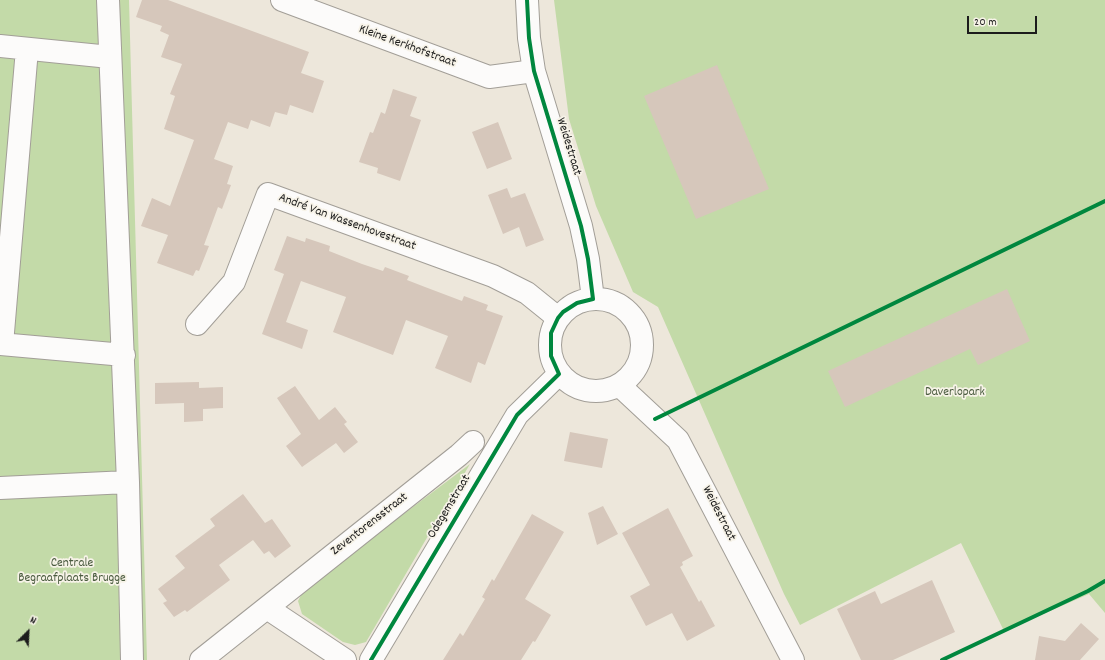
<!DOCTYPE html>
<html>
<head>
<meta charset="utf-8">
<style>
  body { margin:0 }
  #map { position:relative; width:1105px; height:660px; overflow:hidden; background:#ede7db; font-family:Dekko,sans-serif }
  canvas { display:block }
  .north { position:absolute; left:8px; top:612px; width:40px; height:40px; -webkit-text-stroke:3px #f7f3e8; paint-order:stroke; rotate:24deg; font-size:11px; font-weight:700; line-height:16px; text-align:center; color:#1c1c1c }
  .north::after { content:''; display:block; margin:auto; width:14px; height:18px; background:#1c1c1c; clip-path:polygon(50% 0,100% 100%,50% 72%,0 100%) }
  .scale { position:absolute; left:967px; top:16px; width:70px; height:18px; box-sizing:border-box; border:2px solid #1c1c1c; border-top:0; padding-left:5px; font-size:12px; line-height:14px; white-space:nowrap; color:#1c1c1c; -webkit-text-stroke:3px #f7f3e8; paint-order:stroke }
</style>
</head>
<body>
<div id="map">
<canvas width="1105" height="660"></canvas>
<div class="north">N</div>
<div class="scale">20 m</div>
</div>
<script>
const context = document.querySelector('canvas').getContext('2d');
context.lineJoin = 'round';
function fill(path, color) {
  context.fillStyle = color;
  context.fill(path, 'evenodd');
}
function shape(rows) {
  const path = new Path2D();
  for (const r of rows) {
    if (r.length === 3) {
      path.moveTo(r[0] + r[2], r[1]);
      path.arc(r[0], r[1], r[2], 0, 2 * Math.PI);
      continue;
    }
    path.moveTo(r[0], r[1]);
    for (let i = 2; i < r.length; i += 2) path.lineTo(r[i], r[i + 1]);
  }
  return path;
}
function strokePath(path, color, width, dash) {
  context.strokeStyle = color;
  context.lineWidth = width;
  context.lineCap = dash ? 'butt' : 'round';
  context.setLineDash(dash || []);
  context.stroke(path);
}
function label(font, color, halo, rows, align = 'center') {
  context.font = font + ' Dekko,sans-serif';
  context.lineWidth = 3.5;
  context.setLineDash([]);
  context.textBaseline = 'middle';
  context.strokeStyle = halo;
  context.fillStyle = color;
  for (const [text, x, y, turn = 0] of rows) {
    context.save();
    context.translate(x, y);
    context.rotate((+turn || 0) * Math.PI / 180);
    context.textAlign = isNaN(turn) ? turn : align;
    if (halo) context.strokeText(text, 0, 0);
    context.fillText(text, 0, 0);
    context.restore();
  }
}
fill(shape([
  [0,0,129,0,147,660,0,660],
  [554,0,1105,0,1105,613,1089,594,1004,631,961,543,800,625,784,594,658,307,633,292,596,206,569,119],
  [470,464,366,642,355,645,343,642,302,614,298,601,304,589]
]), '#c3daa8');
fill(shape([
  [142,0,168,0,309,52,301,73,324,81,313,113,290,105,287,115,275,112,270,127,251,120,248,129,228,122,214,159,233,166,227,184,231,185,222,209,218,207,204,245,209,246,199,271,196,270,193,276,157,263,168,235,141,226,152,198,170,206,194,140,164,129,175,96,170,94,182,64,161,57,169,35,160,31,162,26,136,17],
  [717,65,769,189,696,219,644,96],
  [393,89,417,97,410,116,421,120,400,181,377,173,378,168,359,162,370,132,373,133,381,112,385,114],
  [498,122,512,159,487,169,472,132],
  [507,188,511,198,525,193,544,240,526,247,519,227,503,234,488,195],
  [287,236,305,242,306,238,330,246,329,251,362,264,383,271,385,267,409,276,407,280,425,287,462,301,464,296,488,305,486,310,503,316,485,365,478,362,471,383,435,368,448,336,406,320,393,355,333,332,346,297,301,281,286,322,308,330,302,349,262,334,284,274,274,270],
  [1007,289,1030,341,978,365,970,349,845,407,828,371],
  [199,382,199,388,223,387,223,408,203,409,203,421,184,422,184,403,155,404,155,383],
  [295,386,319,420,335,407,347,422,344,424,358,442,344,453,336,443,302,467,286,446,301,434,277,398],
  [570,432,608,439,602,468,564,461],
  [243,494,265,523,272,519,291,546,275,558,269,551,264,554,253,540,219,565,230,580,187,612,185,610,174,617,163,603,167,601,158,589,185,568,175,556,215,526,210,519],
  [603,506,618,534,597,545,588,513],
  [668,508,693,556,682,562,683,565,680,567,699,602,701,600,715,626,687,641,672,613,646,626,630,596,650,585,622,533],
  [532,514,564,532,525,599,551,615,535,642,533,641,521,660,443,660,460,633,463,636,485,599,482,597,492,579,494,581],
  [932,580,955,632,893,660,861,660,837,609,875,591,881,604],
  [1081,623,1099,639,1080,660,1035,660,1039,636,1065,641]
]), '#d6c7bb');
const minor = shape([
  [108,0,128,482,132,660],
  [282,0,489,77,534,71],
  [527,0,529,38,534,71,581,226,588,259,593,299],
  [0,46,110,57],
  [596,345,46],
  [197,324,234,282,268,194,493,276,527,293,558,318],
  [0,344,124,355],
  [2,344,27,49],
  [619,385,678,440,793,660],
  [0,488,128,482],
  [267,608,345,660],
  [201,660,459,455,473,442],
  [371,660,517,415,559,374]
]);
strokePath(minor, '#a29e97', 24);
strokePath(minor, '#fcfbfa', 22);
strokePath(shape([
  [655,419,1105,201],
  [371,660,517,415,559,374,551,356,551,333,558,318,563,312,577,303,593,299,588,259,581,226,534,71,529,38,527,0],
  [942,660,1088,591,1105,581]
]), '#00873e', 4);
label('13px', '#1c1c1c', '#f7f3e8', [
  ["Kleine Kerkhofstraat",407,47,20],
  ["Weidestraat",568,147,73],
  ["André Van Wassenhovestraat",347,223,20],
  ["Odegemstraat",450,507,-59],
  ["Weidestraat",718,514,63],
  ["Zeventorensstraat",370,525,-38]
]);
label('13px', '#4a5b3f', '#f7f3e8', [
  ["Daverlopark",955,393],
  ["Centrale",72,564],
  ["Begraafplaats Brugge",72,579]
]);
</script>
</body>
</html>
